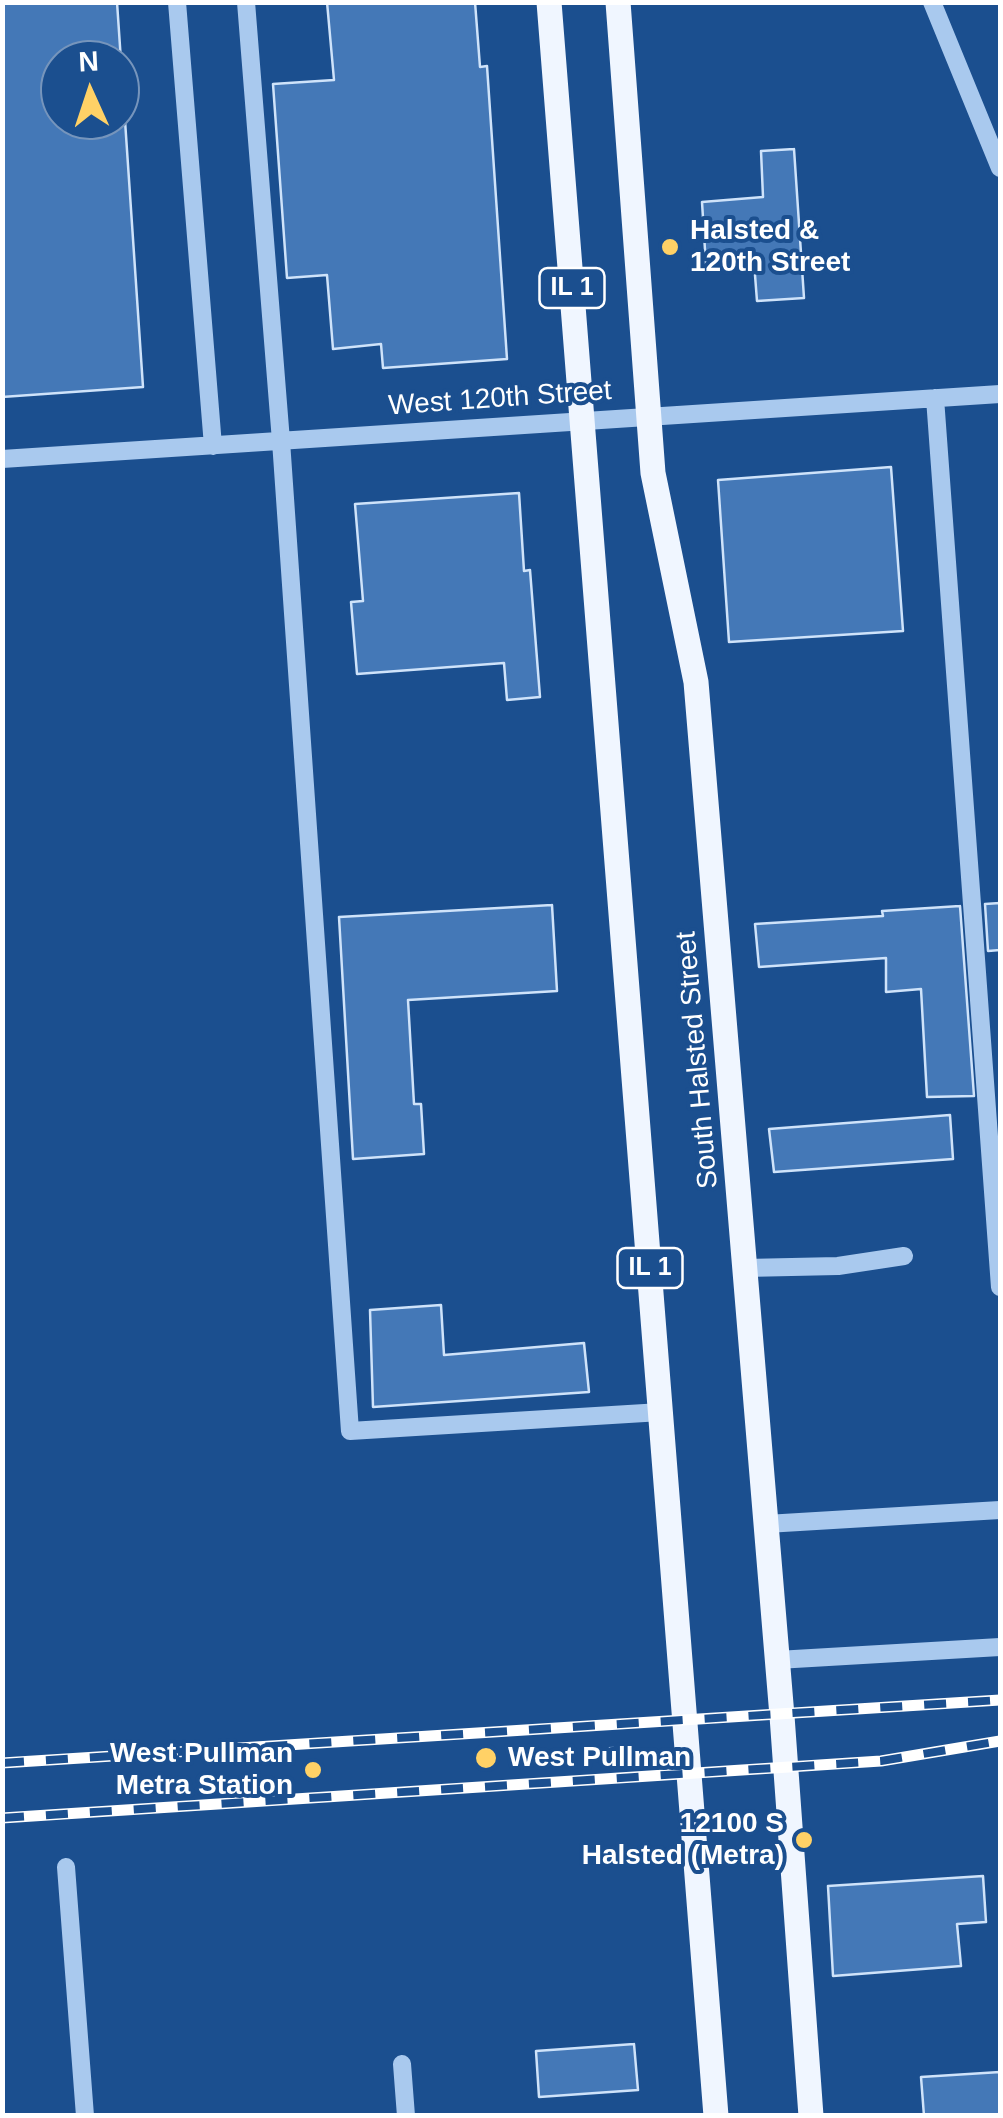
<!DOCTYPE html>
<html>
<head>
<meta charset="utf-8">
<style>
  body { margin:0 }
  #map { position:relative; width:1003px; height:2118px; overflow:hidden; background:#1b4f8f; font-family:Arial,sans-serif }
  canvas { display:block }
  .frame { position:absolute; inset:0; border:5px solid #fff; pointer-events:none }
  .north { position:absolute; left:40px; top:40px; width:100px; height:100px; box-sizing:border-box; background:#1b4f8f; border:2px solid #7695bc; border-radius:50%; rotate:357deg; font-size:28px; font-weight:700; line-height:40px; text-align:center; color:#fff }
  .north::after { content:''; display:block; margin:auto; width:35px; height:45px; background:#ffd166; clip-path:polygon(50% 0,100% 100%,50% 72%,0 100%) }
</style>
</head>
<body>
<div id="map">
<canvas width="1003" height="2118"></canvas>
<div class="frame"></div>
<div class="north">N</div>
</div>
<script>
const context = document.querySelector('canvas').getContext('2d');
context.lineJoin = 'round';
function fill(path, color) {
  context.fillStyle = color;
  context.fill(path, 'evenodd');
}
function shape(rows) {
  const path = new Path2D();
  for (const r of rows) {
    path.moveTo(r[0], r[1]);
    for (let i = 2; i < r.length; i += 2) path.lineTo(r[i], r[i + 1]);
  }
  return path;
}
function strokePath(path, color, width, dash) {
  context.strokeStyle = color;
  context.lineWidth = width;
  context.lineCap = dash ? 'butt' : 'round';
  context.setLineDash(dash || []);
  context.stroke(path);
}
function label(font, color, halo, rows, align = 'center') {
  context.font = font + ' Arial,sans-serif';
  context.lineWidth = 8;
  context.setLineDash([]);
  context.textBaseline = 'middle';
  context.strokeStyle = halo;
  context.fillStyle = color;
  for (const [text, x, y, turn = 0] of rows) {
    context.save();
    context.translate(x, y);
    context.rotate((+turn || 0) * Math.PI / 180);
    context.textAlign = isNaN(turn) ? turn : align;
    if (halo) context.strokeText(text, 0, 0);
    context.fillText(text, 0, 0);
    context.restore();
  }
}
const building = shape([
  [2,2,117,2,143,387,2,397,2,2],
  [60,60,120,60,120,120,60,120,60,60],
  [327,2,475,2,480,67,487,66,507,359,383,368,381,344,333,349,327,275,287,278,273,84,334,80,327,2],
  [794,149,804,298,757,301,754,262,706,266,702,202,763,197,761,151,794,149],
  [891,467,903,631,729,642,718,480,891,467],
  [519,493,524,571,530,570,540,697,507,700,504,663,357,674,351,602,363,601,355,504,519,493],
  [1000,903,1000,950,988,951,985,904,1000,903],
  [552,905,557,991,408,1000,414,1104,421,1104,424,1154,353,1159,339,917,552,905],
  [960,906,974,1096,927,1097,921,989,886,992,886,958,759,967,755,924,883,916,882,911,960,906],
  [950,1115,953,1159,774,1172,769,1129,950,1115],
  [441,1305,444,1355,584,1343,589,1392,373,1407,370,1310,441,1305],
  [983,1876,986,1922,957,1924,961,1966,833,1976,828,1886,983,1876],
  [634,2044,638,2090,539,2097,536,2051,634,2044],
  [1000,2072,1000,2116,924,2116,921,2077,1000,2072]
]);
fill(building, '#4478b7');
strokePath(building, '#cfe3fa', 2.5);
strokePath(shape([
  [531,1755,626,1749]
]), '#a9c9ee', 6, [5, 8]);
strokePath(shape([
  [177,2,213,446],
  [246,2,281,441,350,1431,661,1412],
  [932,2,1000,168],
  [935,398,1000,1287],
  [2,459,1000,394],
  [745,1268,838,1266,904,1256],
  [766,1524,1000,1510],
  [777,1660,1000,1647],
  [66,1867,85,2116],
  [402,2064,406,2116]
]), '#a9c9ee', 18);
strokePath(shape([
  [549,2,716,2116],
  [618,2,653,473,696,682,782,1716,811,2116]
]), '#f0f6ff', 25);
const rail = shape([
  [2,1763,1000,1700],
  [2,1818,881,1761,1000,1741]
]);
strokePath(rail, '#fff', 11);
strokePath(rail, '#1b4f8f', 8, [22]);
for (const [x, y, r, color] of [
  [670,247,10,"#ffd166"],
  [486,1758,12,"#ffd166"],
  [313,1770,10,"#ffd166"],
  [804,1840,10,"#ffd166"]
]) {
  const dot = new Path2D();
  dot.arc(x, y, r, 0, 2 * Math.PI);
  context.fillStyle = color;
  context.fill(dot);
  strokePath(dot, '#1b4f8f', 4);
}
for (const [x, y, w] of [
  [572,288,65],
  [650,1268,65]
]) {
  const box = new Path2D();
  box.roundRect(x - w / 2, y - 20, w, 40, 8);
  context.fillStyle = '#1b4f8f';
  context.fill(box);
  strokePath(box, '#fff', 2.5);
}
label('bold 25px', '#fff', null, [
  ["IL 1",572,288],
  ["IL 1",650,1268]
]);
label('bold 28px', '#fff', '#1b4f8f', [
  ["Halsted &",690,231],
  ["120th Street",690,263],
  ["West Pullman",293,1754,"right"],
  ["Metra Station",293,1786,"right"],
  ["West Pullman",508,1758],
  ["12100 S",784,1824,"right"],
  ["Halsted (Metra)",784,1856,"right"]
], 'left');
label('28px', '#fff', '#1b4f8f', [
  ["West 120th Street",500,399,-4],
  ["South Halsted Street",698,1060,-95]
]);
</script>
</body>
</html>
